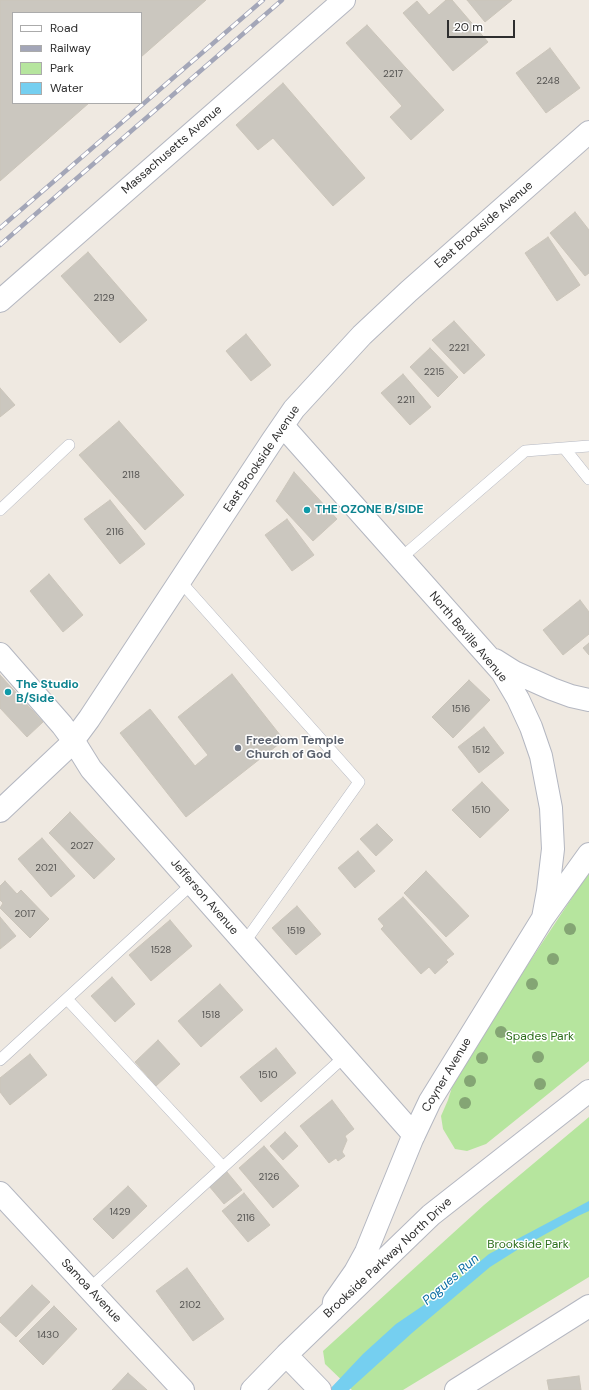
<!DOCTYPE html>
<html>
<head>
<meta charset="utf-8">
<style>
  body { margin:0 }
  #map { position:relative; width:589px; height:1390px; overflow:hidden; background:#efe9e1; font-family:"DM Sans",sans-serif }
  canvas { display:block }
  .legend { position:absolute; left:12px; top:12px; width:130px; height:92px; box-sizing:border-box; background:#fff; border:1px solid #ababab; margin:0; padding:5px 7px; list-style:none; font-size:12px; color:#2e2e2e }
  .legend li { display:flex; align-items:center; gap:8px; height:20px }
  .legend b { width:20px; border:1px solid #ababab }
  .scale { position:absolute; left:447px; top:20px; width:68px; height:18px; box-sizing:border-box; border:2px solid #2e2e2e; border-top:0; padding-left:5px; font-size:12px; line-height:14px; white-space:nowrap; color:#2e2e2e; -webkit-text-stroke:3px #fff; paint-order:stroke }
</style>
</head>
<body>
<div id="map">
<canvas width="589" height="1390"></canvas>
<ul class="legend">
<li><b style="height:5px;background:#fff"></b>Road</li>
<li><b style="height:5px;background:#a3a6b8"></b>Railway</li>
<li><b style="height:11px;background:#b6e59e"></b>Park</li>
<li><b style="height:11px;background:#75cff0"></b>Water</li>
</ul>
<div class="scale">20 m</div>
</div>
<script>
const context = document.querySelector('canvas').getContext('2d');
context.lineJoin = 'round';
function fill(path, color) {
  context.fillStyle = color;
  context.fill(path, 'evenodd');
}
function shape(rows) {
  const path = new Path2D();
  for (const r of rows) {
    path.moveTo(r[0], r[1]);
    for (let i = 2; i < r.length; i += 2) path.lineTo(r[i], r[i + 1]);
  }
  return path;
}
function strokePath(path, color, width, dash) {
  context.strokeStyle = color;
  context.lineWidth = width;
  context.lineCap = dash ? 'butt' : 'round';
  context.setLineDash(dash || []);
  context.stroke(path);
}
function label(font, color, halo, rows, align = 'center') {
  context.font = font + ' "DM Sans",sans-serif';
  context.lineWidth = 3;
  context.setLineDash([]);
  context.textBaseline = 'middle';
  context.strokeStyle = halo;
  context.fillStyle = color;
  for (const [text, x, y, turn = 0] of rows) {
    context.save();
    context.translate(x, y);
    context.rotate((+turn || 0) * Math.PI / 180);
    context.textAlign = isNaN(turn) ? turn : align;
    if (halo) context.strokeText(text, 0, 0);
    context.fillText(text, 0, 0);
    context.restore();
  }
}
fill(shape([
  [589,872,589,1061,486,1144,467,1151,455,1149,443,1129,441,1116,448,1100,453,1084,503,1002],
  [589,1117,589,1277,403,1390,352,1390,325,1364,323,1351,484,1205]
]), '#b6e59e');
fill(shape([
  [589,1201,589,1211,578,1216,517,1250,490,1267,412,1333,349,1390,329,1390,363,1354,396,1324,443,1292,489,1254]
]), '#75cff0');
const building = shape([
  [0,0,206,0,141,57,141,13,13,13,13,103,89,103,0,181,0,0],
  [446,0,452,0,488,42,453,71,403,13,417,1,429,15,446,0],
  [467,0,512,0,485,22,467,0],
  [367,25,444,110,411,140,390,117,402,106,346,43,367,25],
  [550,48,580,88,546,113,516,73,550,48],
  [283,83,365,178,333,206,273,138,258,150,236,125,283,83],
  [575,212,589,230,589,273,585,276,550,233,575,212],
  [548,237,580,285,557,301,525,253,548,237],
  [88,252,147,320,120,343,61,276,88,252],
  [454,321,485,355,464,374,432,340,454,321],
  [246,334,271,365,251,381,226,351,246,334],
  [430,348,458,377,438,397,410,367,430,348],
  [403,374,431,407,410,425,381,393,403,374],
  [0,388,15,405,0,417,0,388],
  [119,421,184,495,145,530,79,455,119,421],
  [294,472,337,519,313,541,276,501,294,472],
  [110,500,145,544,120,564,84,519,110,500],
  [287,519,314,555,292,571,265,535,287,519],
  [49,574,83,615,63,632,30,591,49,574],
  [580,600,589,612,589,634,563,655,543,630,580,600],
  [589,643,589,655,583,648,589,643],
  [232,674,284,740,186,817,120,733,150,709,195,766,208,755,178,717,232,674],
  [0,675,43,722,27,737,0,708,0,675],
  [469,680,490,700,453,738,432,717,469,680],
  [484,727,504,753,479,773,458,747,484,727],
  [482,782,509,810,480,838,452,810,482,782],
  [70,812,115,859,94,879,49,833,70,812],
  [377,824,393,840,376,856,360,839,377,824],
  [42,838,75,876,51,897,18,859,42,838],
  [358,851,375,871,355,888,338,868,358,851],
  [426,871,469,916,446,937,404,893,426,871],
  [5,881,17,894,21,890,49,919,30,938,0,908,3,903,0,900,0,886,5,881],
  [403,897,454,954,446,960,448,962,435,974,429,967,421,974,381,929,384,926,378,919,403,897],
  [297,906,321,934,296,955,272,928,297,906],
  [0,917,16,936,0,949,0,917],
  [170,920,192,946,151,981,129,955,170,920],
  [112,977,135,1004,115,1022,91,996,112,977],
  [220,984,243,1010,201,1047,178,1021,220,984],
  [158,1040,180,1064,156,1086,135,1062,158,1040],
  [276,1048,296,1073,261,1102,240,1077,276,1048],
  [30,1054,47,1075,10,1105,0,1092,0,1078,30,1054],
  [332,1100,354,1129,345,1136,347,1140,342,1152,345,1156,338,1161,336,1158,329,1163,300,1126,332,1100],
  [285,1132,298,1146,283,1160,270,1146,285,1132],
  [264,1146,299,1186,273,1208,239,1168,264,1146],
  [227,1172,242,1190,224,1204,209,1186,227,1172],
  [128,1186,147,1206,113,1239,93,1219,128,1186],
  [244,1193,270,1225,248,1242,222,1211,244,1193],
  [187,1268,224,1319,193,1341,156,1291,187,1268],
  [32,1285,50,1302,16,1337,0,1322,0,1318,32,1285],
  [54,1306,77,1329,43,1365,19,1341,54,1306],
  [128,1373,147,1390,112,1390,128,1373],
  [579,1376,581,1390,549,1390,547,1380,579,1376]
]);
fill(building, '#cbc7bf');
strokePath(building, '#cbc5ba', 1);
const lane = shape([
  [565,449,589,479],
  [0,510,69,445],
  [401,558,525,451,589,446],
  [180,581,359,782,244,943],
  [67,999,223,1167],
  [0,1060,192,884],
  [89,1289,344,1057]
]);
const street = shape([
  [283,426,502,672,518,699,531,727,541,756,551,808,553,849,548,891,543,918],
  [0,654,62,725,73,740,91,769,414,1135],
  [495,660,514,672,552,689,571,696,589,700],
  [0,811,69,746,89,719,272,441,294,409,362,335,409,291,589,132],
  [0,1193,183,1390],
  [333,1310,334,1302,355,1272,366,1252,412,1139,430,1101,543,918,589,854],
  [286,1355,320,1390],
  [252,1390,286,1355,431,1215,589,1091]
]);
const secondary = shape([
  [0,301,344,0],
  [456,1390,589,1306]
]);
strokePath(lane, '#b4b7c1', 12);
strokePath(street, '#b4b7c1', 24);
strokePath(secondary, '#b4b7c1', 24);
strokePath(lane, '#fff', 11);
strokePath(street, '#fff', 22);
strokePath(secondary, '#fff', 22);
const rail = shape([
  [0,228,263,0],
  [0,245,282,0]
]);
strokePath(rail, '#a3a6b8', 4.5);
strokePath(rail, '#fff', 3, [9]);
context.fillStyle = '#84a574';
for (const [x, y] of [
  [570,929],
  [553,959],
  [532,984],
  [501,1032],
  [538,1057],
  [482,1058],
  [470,1081],
  [540,1084],
  [465,1103]
]) {
  context.beginPath();
  context.arc(x, y, 6, 0, 2 * Math.PI);
  context.fill();
}
for (const [x, y, r, color] of [
  [307,510,4,"#0f9aa8"],
  [8,692,4,"#0f9aa8"],
  [238,748,4,"#6b7280"]
]) {
  const dot = new Path2D();
  dot.arc(x, y, r, 0, 2 * Math.PI);
  context.fillStyle = color;
  context.fill(dot);
  strokePath(dot, '#fff', 1.5);
}
label('10px', '#555452', null, [
  ["2217",393,74],
  ["2248",548,81],
  ["2129",104,298],
  ["2221",459,348],
  ["2215",434,372],
  ["2211",406,400],
  ["2118",131,475],
  ["2116",115,532],
  ["1516",461,709],
  ["1512",481,750],
  ["1510",481,810],
  ["2027",82,846],
  ["2021",46,868],
  ["2017",25,914],
  ["1519",296,931],
  ["1528",161,950],
  ["1518",211,1015],
  ["1510",268,1075],
  ["2126",269,1177],
  ["1429",120,1212],
  ["2116",246,1218],
  ["2102",190,1305],
  ["1430",48,1335]
]);
label('12px', '#2e2e2e', '#fff', [
  ["Massachusetts Avenue",172,150,-41],
  ["East Brookside Avenue",484,225,-41],
  ["East Brookside Avenue",262,459,-56],
  ["North Beville Avenue",468,637,50],
  ["Jefferson Avenue",204,897,49],
  ["Coyner Avenue",447,1075,-59],
  ["Brookside Parkway North Drive",388,1258,-43],
  ["Samoa Avenue",91,1291,47]
]);
label('bold 12px', '#0d838f', '#fff', [
  ["THE OZONE B/SIDE",315,510],
  ["The Studio",16,685],
  ["B/Side",16,699]
], 'left');
label('bold 12px', '#5b616d', '#fff', [
  ["Freedom Temple",246,741],
  ["Church of God",246,755]
], 'left');
label('12px', '#2c6e1b', '#fff', [
  ["Spades Park",540,1037],
  ["Brookside Park",528,1245]
]);
label('italic 13px', '#0d6fa3', '#fff', [
  ["Pogues Run",451,1280,-41]
]);
</script>
</body>
</html>
